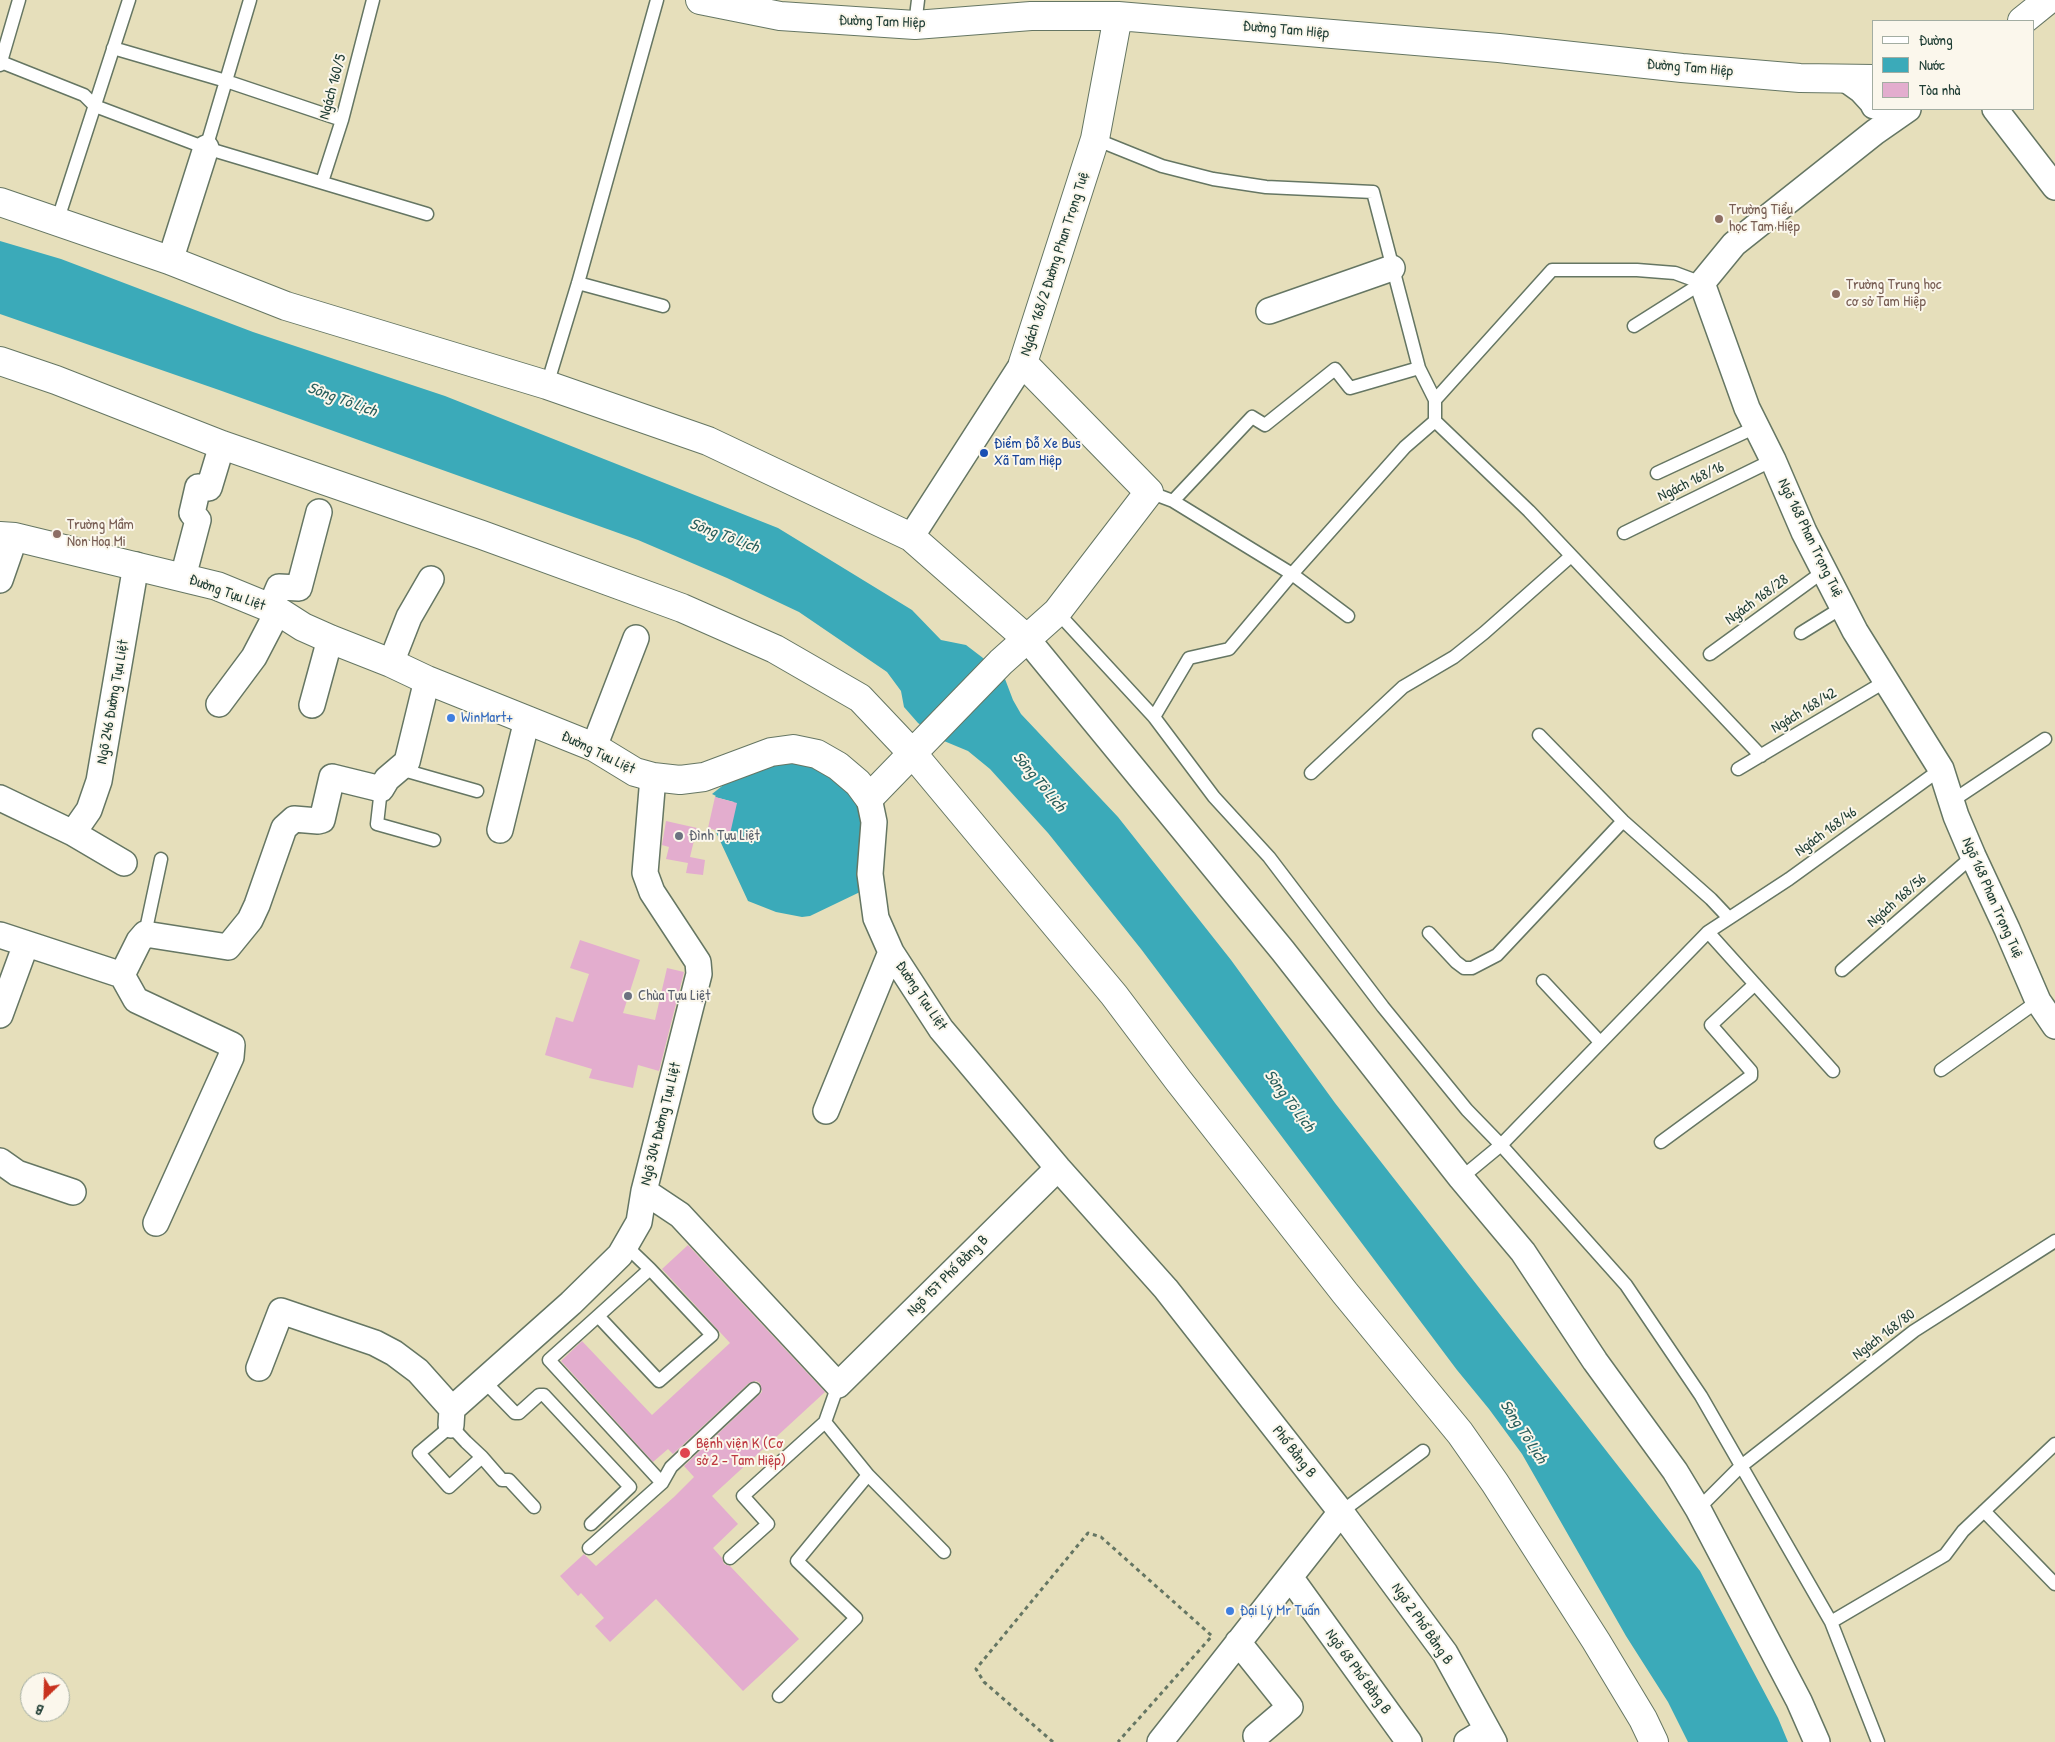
<!DOCTYPE html>
<html>
<head>
<meta charset="utf-8">
<style>
  body { margin:0 }
  #map { position:relative; width:2055px; height:1742px; overflow:hidden; background:#e6dfbb; font-family:"Patrick Hand",sans-serif }
  canvas { display:block }
  .legend { position:absolute; left:1872px; top:20px; width:162px; height:90px; box-sizing:border-box; background:#fbf7ec; border:1px solid #a3ada2; margin:0; padding:6px 9px; list-style:none; font-size:15px; color:#1f3d34 }
  .legend li { display:flex; align-items:center; gap:10px; height:25px }
  .legend b { width:25px; border:1px solid #a3ada2 }
  .north { position:absolute; left:20px; top:1672px; width:50px; height:50px; box-sizing:border-box; background:#fbf7ec; border:1px solid #a3ada2; border-radius:50%; rotate:204deg; font-size:14px; font-weight:700; line-height:20px; text-align:center; color:#1f3d34 }
  .north::after { content:''; display:block; margin:auto; width:18px; height:22px; background:#c8321e; clip-path:polygon(50% 0,100% 100%,50% 72%,0 100%) }
</style>
</head>
<body>
<div id="map">
<canvas width="2055" height="1742"></canvas>
<ul class="legend">
<li><b style="height:6px;background:#fff"></b>Đường</li>
<li><b style="height:14px;background:#3baab9"></b>Nước</li>
<li><b style="height:14px;background:#e3adce"></b>Tòa nhà</li>
</ul>
<div class="north">B</div>
</div>
<script>
const context = document.querySelector('canvas').getContext('2d');
context.lineJoin = 'round';
function fill(path, color) {
  context.fillStyle = color;
  context.fill(path, 'evenodd');
}
function shape(rows) {
  const path = new Path2D();
  for (const r of rows) {
    path.moveTo(r[0], r[1]);
    for (let i = 2; i < r.length; i += 2) path.lineTo(r[i], r[i + 1]);
  }
  return path;
}
function strokePath(path, color, width, dash) {
  context.strokeStyle = color;
  context.lineWidth = width;
  context.lineCap = dash ? 'butt' : 'round';
  context.setLineDash(dash || []);
  context.stroke(path);
}
function label(font, color, halo, rows, align = 'center') {
  context.font = font + ' "Patrick Hand",sans-serif';
  context.lineWidth = 4;
  context.setLineDash([]);
  context.textBaseline = 'middle';
  context.strokeStyle = halo;
  context.fillStyle = color;
  for (const [text, x, y, turn = 0] of rows) {
    context.save();
    context.translate(x, y);
    context.rotate((+turn || 0) * Math.PI / 180);
    context.textAlign = isNaN(turn) ? turn : align;
    if (halo) context.strokeText(text, 0, 0);
    context.fillText(text, 0, 0);
    context.restore();
  }
}
fill(shape([
  [0,241,61,259,253,332,445,396,778,528,912,610,941,640,966,645,983,658,1005,679,1013,700,1021,714,1118,817,1231,960,1335,1103,1700,1571,1778,1718,1788,1742,1688,1742,1668,1702,1626,1636,1522,1454,1489,1409,1457,1370,1141,949,1048,833,990,769,968,751,944,741,918,723,904,707,901,691,887,672,799,612,727,578,638,540,219,390,0,314],
  [816,757,864,803,860,892,810,916,802,917,776,912,748,901,715,830,725,832,734,802,715,797,716,796,712,794,736,775,759,763]
]), '#3baab9');
fill(shape([
  [715,797,737,803,730,834,708,828],
  [666,821,697,828,690,857,705,860,703,875,686,873,688,863,666,859,669,847,662,845],
  [580,940,640,960,623,1013,655,1020,667,968,684,972,659,1071,638,1065,633,1088,589,1078,592,1069,545,1055,556,1017,573,1022,589,974,570,968],
  [688,1245,825,1392,712,1496,738,1524,713,1548,722,1558,724,1564,730,1566,799,1639,743,1691,656,1599,610,1642,595,1626,604,1618,581,1593,578,1596,560,1576,584,1554,596,1566,674,1497,694,1477,684,1466,762,1392,760,1383,756,1381,749,1383,673,1454,668,1449,653,1462,561,1361,582,1341,652,1415,730,1343,662,1269]
]), '#e3adce');
const lane = shape([
  [915,25,918,0],
  [113,48,226,81,342,120],
  [1,62,84,95,95,106,206,148,427,214],
  [0,65,19,0],
  [1095,139,1162,166,1213,179,1266,187,1373,192,1419,368,1435,400],
  [206,148,250,0],
  [322,182,342,120,373,0],
  [57,222,129,0],
  [578,283,663,306],
  [1634,326,1702,283],
  [547,385,578,283,657,0],
  [1435,421,1529,511,1761,756],
  [1657,473,1756,427],
  [1149,492,1173,501,1292,574,1405,447,1435,421,1435,400,1552,270,1637,270,1675,273,1702,283],
  [1173,501,1252,417,1265,425,1335,369,1350,388,1419,368],
  [1624,533,1773,460],
  [1057,612,1154,717,1214,797,1269,857,1383,1007,1467,1110,1501,1145,1626,1285,1701,1396,1831,1622,1878,1742],
  [1801,633,1843,607],
  [1710,654,1824,571],
  [1154,717,1189,658,1229,649,1292,574,1348,616],
  [1539,735,1623,821,1711,899,1728,917],
  [400,769,477,791],
  [1738,769,1886,681],
  [1311,773,1403,687,1454,657,1484,633,1571,556],
  [381,789,377,824,434,840],
  [1952,801,2045,739],
  [1708,932,1833,1071],
  [1429,933,1456,962,1464,968,1472,968,1497,955,1623,821],
  [145,934,161,859],
  [1842,970,1973,856],
  [1543,981,1600,1042],
  [1941,1070,2038,1001],
  [1661,1142,1751,1076,1751,1071,1711,1025,1755,984],
  [1461,1178,1501,1145,1708,932,1789,879,1941,769],
  [625,1245,650,1269,712,1335,659,1381,598,1316,650,1269],
  [598,1316,549,1360,662,1483],
  [484,1381,515,1413,519,1413,539,1395,544,1395,630,1487,591,1524],
  [482,1457,449,1487,419,1453,451,1426,466,1442,482,1457,502,1480,509,1480,534,1507],
  [868,1475,944,1552],
  [1698,1509,1740,1467,1914,1331,2055,1241],
  [1984,1511,2055,1584],
  [1341,1512,1423,1451],
  [589,1548,662,1483,671,1467,754,1389],
  [730,1558,768,1524,743,1496,825,1422],
  [1831,1622,1945,1555,1963,1531,2055,1444],
  [779,1696,856,1618,797,1561,868,1475,825,1422,838,1385]
]);
const street = shape([
  [1847,80,1861,90,1872,102,1874,106],
  [1908,109,1875,132,1734,244,1702,283,1747,408,1773,460,1804,532,1855,631,1941,769,1956,816,1973,856,2007,929,2038,1001,2055,1026],
  [1995,109,2055,187],
  [170,261,206,148],
  [1269,311,1392,268],
  [911,537,1023,363],
  [183,577,198,520,192,513,198,487,209,488,222,445],
  [0,580,15,537],
  [270,608,279,587,299,588,319,512],
  [1027,639,1283,951,1461,1178,1523,1252,1595,1361,1675,1471,1698,1509,1799,1701,1817,1742],
  [391,663,409,617,431,579],
  [219,704,254,657,278,611],
  [312,705,330,639],
  [594,747,636,638],
  [0,798,73,833,124,863],
  [869,798,874,822,870,874,876,918,891,952,941,1029,1058,1168,1166,1289,1341,1512,1445,1653,1494,1742],
  [500,830,527,720],
  [73,833,89,810,99,781,136,565],
  [0,935,122,975,136,1000,232,1045,231,1057,156,1223],
  [122,975,139,941,145,934,228,947,250,920,257,905,284,828,294,819,318,821,322,820,332,777,381,789,387,779,407,762,427,680],
  [0,1015,26,944],
  [826,1111,891,952],
  [0,1161,17,1173,73,1192],
  [644,1191,680,1215,838,1385,1058,1168],
  [259,1368,281,1311,375,1343,394,1353,418,1371,452,1409,451,1425],
  [452,1409,571,1303,620,1255,639,1222,644,1191,699,974,698,962,652,892,645,873,653,777],
  [1290,1577,1409,1742],
  [1238,1642,1290,1707,1256,1736],
  [1160,1742,1341,1512],
  [1467,1742,1487,1730]
]);
const secondary = shape([
  [700,0,780,16,915,25,1031,16,1118,16,1499,48,1682,68,1800,78,1874,79],
  [2022,21,2048,0],
  [0,202,169,260,286,306,547,385,708,441,911,537,1027,639],
  [0,361,56,380,222,445,482,535,682,608,775,649,860,698,913,754,1114,995,1178,1080,1345,1293,1460,1433,1495,1483,1596,1641,1643,1719,1654,1742],
  [0,536,15,537,217,586,278,611,303,627,330,639,391,663,427,680,594,747,635,772,653,777,680,780,704,777,771,752,793,749,817,754,838,766,858,783,869,798,1001,662,1057,612,1149,492,1023,363,1095,139,1118,16]
]);
strokePath(lane, '#657663', 15);
strokePath(street, '#657663', 28);
strokePath(secondary, '#657663', 30);
strokePath(shape([
  [1053,1742,984,1682,976,1669,1088,1533,1101,1537,1212,1636,1118,1742]
]), '#657663', 3, [4, 4]);
strokePath(lane, '#fff', 12);
strokePath(street, '#fff', 25);
strokePath(secondary, '#fff', 28);
for (const [x, y, r, color] of [
  [1719,219,5,"#8d6e63"],
  [1836,294,5,"#8d6e63"],
  [984,453,5,"#1a4fb4"],
  [57,534,5,"#8d6e63"],
  [451,718,5,"#3f7fe0"],
  [679,836,5,"#6b7280"],
  [628,996,5,"#6b7280"],
  [685,1453,6,"#e0444e"],
  [1230,1611,5,"#3f7fe0"]
]) {
  const dot = new Path2D();
  dot.arc(x, y, r, 0, 2 * Math.PI);
  context.fillStyle = color;
  context.fill(dot);
  strokePath(dot, '#fbf7ec', 2);
}
label('15px', '#1f3d34', '#fbf7ec', [
  ["Đường Tam Hiệp",882,22,2],
  ["Đường Tam Hiệp",1286,30,5],
  ["Đường Tam Hiệp",1690,68,5],
  ["Ngách 160/5",333,87,-75],
  ["Ngách 168/2 Đường Phan Trọng Tuệ",1055,264,-72],
  ["Ngách 168/16",1691,482,-26],
  ["Ngõ 168 Phan Trọng Tuệ",1810,538,64],
  ["Đường Tựu Liệt",227,593,20],
  ["Ngách 168/28",1757,600,-36],
  ["Ngõ 246 Đường Tựu Liệt",113,702,-80],
  ["Ngách 168/42",1804,711,-31],
  ["Đường Tựu Liệt",598,753,26],
  ["Ngách 168/46",1826,832,-36],
  ["Ngõ 168 Phan Trọng Tuệ",1992,898,66],
  ["Ngách 168/56",1897,901,-41],
  ["Đường Tựu Liệt",921,996,56],
  ["Ngõ 304 Đường Tựu Liệt",661,1124,-76],
  ["Ngõ 157 Phố Bằng B",948,1276,-45],
  ["Ngách 168/80",1884,1335,-37],
  ["Phố Bằng B",1294,1452,52],
  ["Ngõ 2 Phố Bằng B",1422,1624,55],
  ["Ngõ 68 Phố Bằng B",1358,1672,54]
]);
label('15px', '#785e54', '#fbf7ec', [
  ["Trường Tiểu",1729,210],
  ["học Tam Hiệp",1729,227],
  ["Trường Trung học",1846,285],
  ["cơ sở Tam Hiệp",1846,302],
  ["Trường Mầm",67,525],
  ["Non Hoạ Mi",67,542]
], 'left');
label('15px', '#164399', '#fbf7ec', [
  ["Điểm Đỗ Xe Bus",994,444],
  ["Xã Tam Hiệp",994,461]
], 'left');
label('15px', '#366cbe', '#fbf7ec', [
  ["WinMart+",461,718],
  ["Đại Lý Mr Tuấn",1240,1611]
], 'left');
label('15px', '#5b616d', '#fbf7ec', [
  ["Đình Tựu Liệt",689,836],
  ["Chùa Tựu Liệt",638,996]
], 'left');
label('15px', '#be3a42', '#fbf7ec', [
  ["Bệnh viện K (Cơ",696,1444],
  ["sở 2 - Tam Hiệp)",696,1461]
], 'left');
label('italic 16px', '#275e5c', '#fbf7ec', [
  ["Sông Tô Lịch",342,400,20],
  ["Sông Tô Lịch",724,536,20],
  ["Sông Tô Lịch",1039,782,50],
  ["Sông Tô Lịch",1289,1101,53],
  ["Sông Tô Lịch",1523,1432,57]
]);
</script>
</body>
</html>
